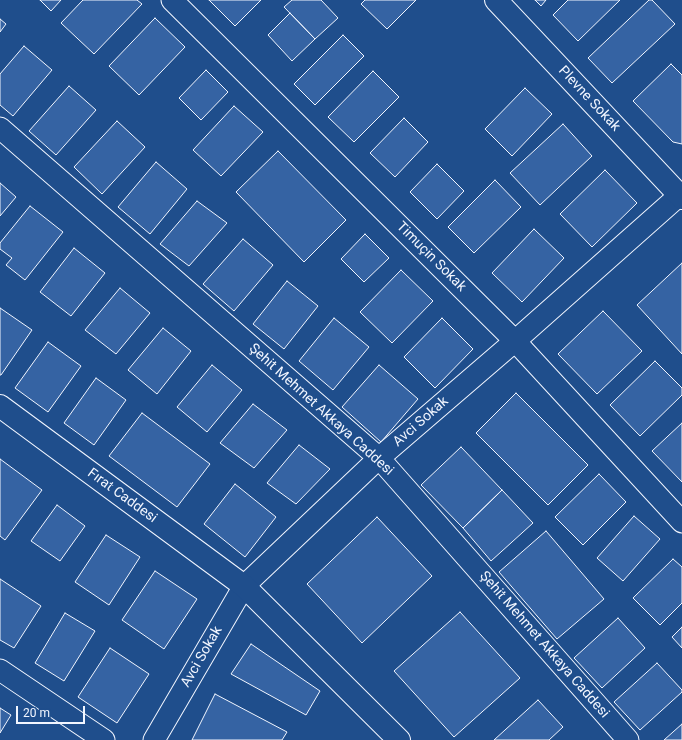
<!DOCTYPE html>
<html>
<head>
<meta charset="utf-8">
<style>
  body { margin:0 }
  #map { position:relative; width:682px; height:740px; overflow:hidden; background:#1f4e8c; font-family:Roboto,sans-serif }
  canvas { display:block }
  .scale { position:absolute; left:16px; top:706px; width:69px; height:18px; box-sizing:border-box; border:2px solid #f2f6ff; border-top:0; padding-left:5px; font-size:12px; line-height:14px; white-space:nowrap; color:#f2f6ff; -webkit-text-stroke:3px #1f4e8c; paint-order:stroke }
</style>
</head>
<body>
<div id="map">
<canvas width="682" height="740"></canvas>
<div class="scale">20 m</div>
</div>
<script>
const context = document.querySelector('canvas').getContext('2d');
context.lineJoin = 'round';
function fill(path, color) {
  context.fillStyle = color;
  context.fill(path, 'evenodd');
}
function shape(rows) {
  const path = new Path2D();
  for (const r of rows) {
    path.moveTo(r[0], r[1]);
    for (let i = 2; i < r.length; i += 2) path.lineTo(r[i], r[i + 1]);
  }
  return path;
}
function strokePath(path, color, width, dash) {
  context.strokeStyle = color;
  context.lineWidth = width;
  context.lineCap = dash ? 'butt' : 'round';
  context.setLineDash(dash || []);
  context.stroke(path);
}
function label(font, color, halo, rows, align = 'center') {
  context.font = font + ' Roboto,sans-serif';
  context.lineWidth = 3;
  context.setLineDash([]);
  context.textBaseline = 'middle';
  context.strokeStyle = halo;
  context.fillStyle = color;
  for (const [text, x, y, turn = 0] of rows) {
    context.save();
    context.translate(x, y);
    context.rotate((+turn || 0) * Math.PI / 180);
    context.textAlign = isNaN(turn) ? turn : align;
    if (halo) context.strokeText(text, 0, 0);
    context.fillText(text, 0, 0);
    context.restore();
  }
}
const building = shape([
  [40,0,61,0,51,11,40,0],
  [83,0,137,0,142,4,94,54,61,23,83,0],
  [209,0,261,0,235,26,209,0],
  [292,0,321,0,338,18,315,39,284,7,292,0],
  [365,0,416,0,387,29,361,4,365,0],
  [535,0,546,0,541,6,535,0],
  [568,0,620,0,578,41,553,15,568,0],
  [649,0,652,0,675,24,612,83,588,58,649,0],
  [290,13,315,39,292,61,268,35,290,13],
  [155,18,185,47,139,95,109,66,155,18],
  [0,19,6,24,0,32,0,19],
  [343,35,364,56,315,105,294,84,343,35],
  [24,46,52,70,13,116,0,105,0,74,24,46],
  [671,64,682,75,682,144,673,142,633,101,671,64],
  [206,70,228,92,201,120,179,98,206,70],
  [373,71,399,97,354,142,328,117,373,71],
  [69,86,96,110,56,155,29,131,69,86],
  [525,88,552,114,512,156,485,129,525,88],
  [234,106,263,132,221,176,193,150,234,106],
  [404,118,428,142,395,177,370,153,404,118],
  [117,121,145,147,102,194,74,167,117,121],
  [563,124,592,156,540,205,510,173,563,124],
  [278,151,346,220,304,262,236,192,278,151],
  [156,162,187,189,150,234,118,207,156,162],
  [437,164,464,191,437,219,410,192,437,164],
  [605,170,637,203,592,247,560,214,605,170],
  [495,180,521,207,474,253,448,227,495,180],
  [0,183,16,197,0,216,0,183],
  [197,201,227,223,189,266,160,244,197,201],
  [30,206,63,232,25,280,6,265,12,258,0,249,0,243,30,206],
  [534,229,564,258,522,302,492,273,534,229],
  [365,234,389,258,364,282,341,259,365,234],
  [243,239,273,265,234,311,203,284,243,239],
  [74,248,105,273,71,316,40,292,74,248],
  [682,263,682,354,637,305,682,263],
  [401,270,433,301,392,343,360,312,401,270],
  [287,281,318,306,284,349,253,324,287,281],
  [120,288,150,313,116,354,85,330,120,288],
  [0,308,32,330,1,375,0,375,0,308],
  [603,311,642,351,597,394,558,354,603,311],
  [334,318,369,347,333,390,299,361,334,318],
  [442,318,473,349,435,388,404,357,442,318],
  [163,328,191,351,157,394,128,370,163,328],
  [48,342,81,366,48,412,15,388,48,342],
  [655,361,682,388,682,395,640,436,610,405,655,361],
  [212,365,242,390,207,432,177,407,212,365],
  [379,365,418,399,381,442,342,407,379,365],
  [96,378,126,400,94,445,64,423,96,378],
  [516,393,588,465,548,505,476,433,516,393],
  [253,404,287,430,254,468,220,443,253,404],
  [142,413,210,464,177,507,109,456,142,413],
  [682,423,682,482,652,451,682,423],
  [299,445,330,469,296,504,267,483,299,445],
  [461,447,502,490,463,528,421,485,461,447],
  [0,459,42,490,5,540,0,536,0,459],
  [599,474,626,502,583,545,555,517,599,474],
  [235,484,276,517,245,557,204,524,235,484],
  [502,490,533,523,491,561,463,528,502,490],
  [57,505,85,526,60,561,31,541,57,505],
  [634,516,660,539,623,581,597,558,634,516],
  [377,517,432,576,362,643,307,584,377,517],
  [546,531,604,599,557,639,499,572,546,531],
  [106,535,140,557,109,605,75,582,106,535],
  [673,559,682,567,682,603,660,625,633,598,673,559],
  [155,571,197,599,164,649,122,620,155,571],
  [0,579,41,606,14,648,0,640,0,579],
  [460,612,520,678,454,737,394,671,460,612],
  [65,613,95,631,64,681,35,663,65,613],
  [618,618,645,648,602,688,574,658,618,618],
  [682,627,682,648,672,637,682,627],
  [251,644,320,691,306,715,231,674,251,644],
  [110,648,149,674,117,723,78,697,110,648],
  [657,663,682,690,682,692,640,730,614,702,657,663],
  [215,694,287,732,282,740,192,740,215,694],
  [538,700,563,727,549,740,494,740,538,700],
  [0,708,11,715,0,733,0,708],
  [682,724,682,740,664,740,682,724]
]);
fill(building, '#3563a3');
strokePath(building, '#f2f6ff', 1);
const minor = shape([
  [172,0,515,341,682,522],
  [0,128,379,458,628,740],
  [0,670,104,740],
  [154,740,244,586,379,458,515,341,682,193]
]);
const tertiary = shape([
  [496,0,682,198],
  [0,406,244,586,399,740]
]);
strokePath(minor, '#f2f6ff', 23);
strokePath(tertiary, '#f2f6ff', 24);
strokePath(minor, '#1f4e8c', 21);
strokePath(tertiary, '#1f4e8c', 22);
label('14px', '#f2f6ff', '#1f4e8c', [
  ["Plevne Sokak",589,99,47],
  ["Timuçin Sokak",431,257,45],
  ["Şehit Mehmet Akkaya Caddesi",321,410,42],
  ["Avci Sokak",421,422,-41],
  ["Fırat Caddesi",122,496,36],
  ["Şehit Mehmet Akkaya Caddesi",544,645,49],
  ["Avci Sokak",202,657,-60]
]);
</script>
</body>
</html>
